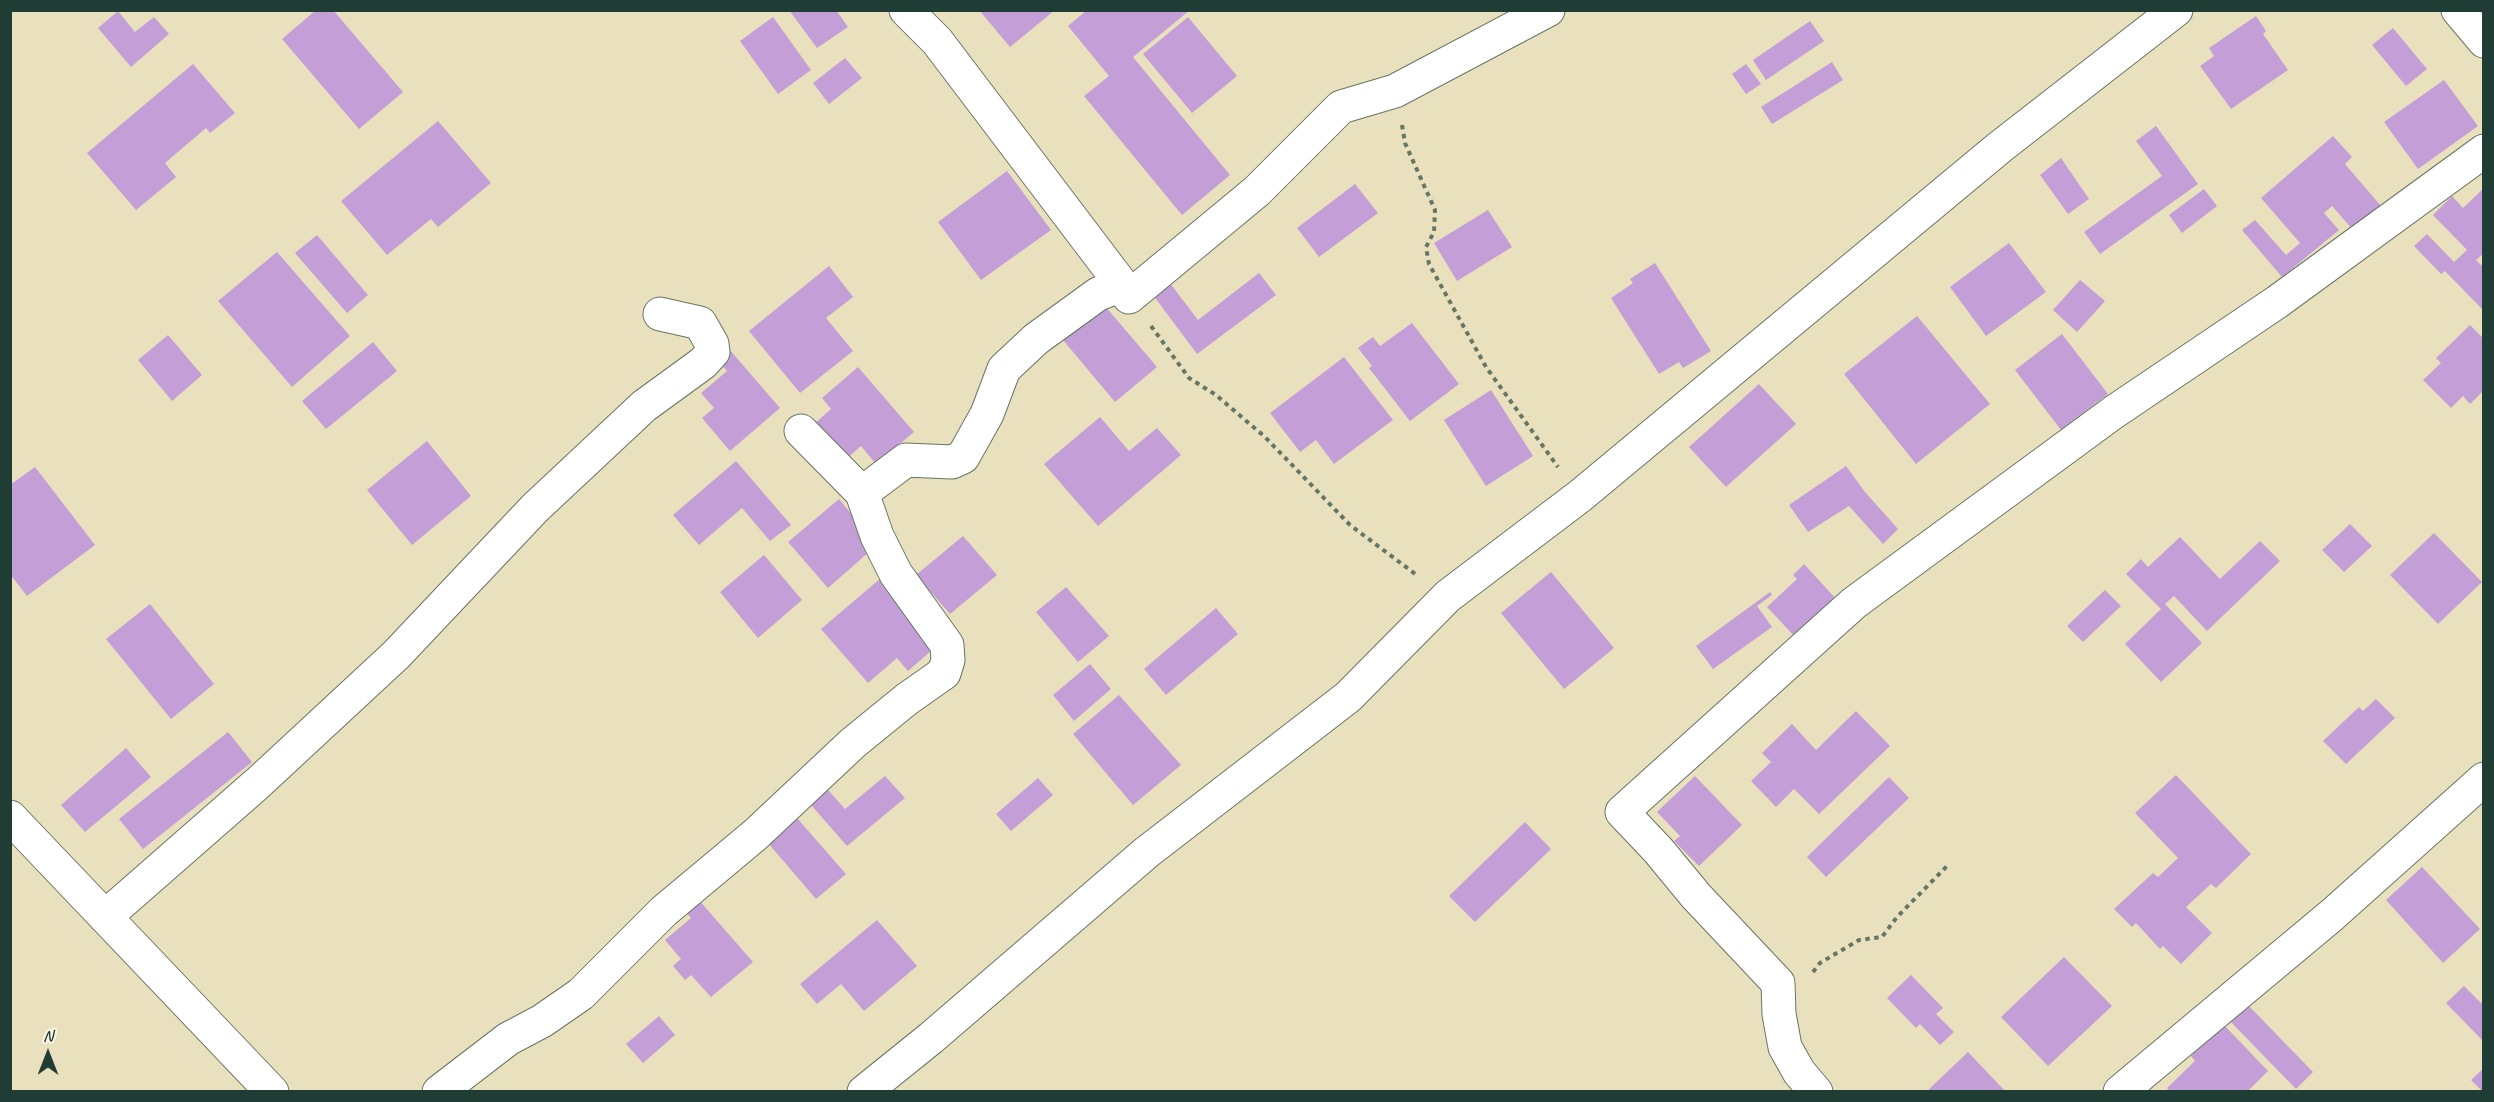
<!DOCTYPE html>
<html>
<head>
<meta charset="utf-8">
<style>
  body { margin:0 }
  #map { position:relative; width:2494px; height:1102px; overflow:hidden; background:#e9e1be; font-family:Caveat,sans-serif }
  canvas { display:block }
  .frame { position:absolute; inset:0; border:12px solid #1f3d34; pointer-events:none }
  .north { position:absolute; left:18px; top:1024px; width:60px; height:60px; -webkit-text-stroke:4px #fcf5e5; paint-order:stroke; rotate:0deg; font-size:16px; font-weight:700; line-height:24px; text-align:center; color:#1f3d34 }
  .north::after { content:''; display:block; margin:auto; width:21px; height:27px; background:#1f3d34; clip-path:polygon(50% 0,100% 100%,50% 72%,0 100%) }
</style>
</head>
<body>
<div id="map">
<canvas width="2494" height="1102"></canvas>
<div class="frame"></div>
<div class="north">N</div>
</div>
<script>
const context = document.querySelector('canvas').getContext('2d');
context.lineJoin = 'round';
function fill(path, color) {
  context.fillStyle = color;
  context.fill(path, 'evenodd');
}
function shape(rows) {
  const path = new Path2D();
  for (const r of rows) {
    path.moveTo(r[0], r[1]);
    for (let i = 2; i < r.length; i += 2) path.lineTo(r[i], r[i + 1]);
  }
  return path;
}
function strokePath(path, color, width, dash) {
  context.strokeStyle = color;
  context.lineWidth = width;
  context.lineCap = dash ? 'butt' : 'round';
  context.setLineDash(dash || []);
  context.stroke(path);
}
fill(shape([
  [316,10,333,10,403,92,359,129,282,39],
  [789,10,836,10,848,27,817,48],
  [979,10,1055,10,1010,47],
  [1087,10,1190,10,1133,57,1230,175,1182,215,1084,96,1109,76,1068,26],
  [118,11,135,32,154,17,169,34,131,67,98,28],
  [2256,16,2266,31,2263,34,2288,70,2231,109,2200,66,2214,56,2209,48],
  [773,17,811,70,778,94,740,41],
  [1188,17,1237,76,1192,113,1143,54],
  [1810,21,1824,41,1766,80,1753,60],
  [2393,28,2427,69,2406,86,2372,45],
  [845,58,862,78,829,104,813,83],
  [1832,62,1843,80,1772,124,1761,107],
  [193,64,235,113,210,133,206,128,165,163,176,177,136,210,87,153],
  [1746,64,1761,84,1746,94,1732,74],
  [2444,80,2478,126,2418,169,2384,122],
  [438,121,491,183,438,227,431,219,387,255,341,201],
  [2156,126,2198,184,2100,254,2084,232,2162,176,2136,141],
  [2333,136,2352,157,2345,164,2381,206,2353,230,2332,206,2324,213,2339,230,2282,277,2242,230,2255,220,2286,255,2300,243,2261,198],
  [2061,158,2089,199,2068,214,2040,175],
  [1007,171,1051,230,981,280,938,222],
  [1355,184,1378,213,1319,257,1297,228],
  [2484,188,2484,253,2476,260,2484,268,2484,311,2445,271,2441,274,2414,246,2427,234,2454,262,2467,250,2433,215,2452,196,2463,208],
  [2204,189,2217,206,2182,233,2169,215],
  [1488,210,1512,247,1457,281,1434,243],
  [317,235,368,295,347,313,295,253],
  [2009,243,2046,292,1986,336,1950,287],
  [277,252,350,336,292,387,218,301],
  [1655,263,1711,351,1683,368,1679,362,1659,374,1611,298,1633,283,1630,279],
  [829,266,853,297,826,318,853,351,800,393,749,331],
  [1259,273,1276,295,1197,354,1150,291,1166,278,1198,320],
  [2080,280,2105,301,2077,332,2053,310],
  [1099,299,1157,367,1115,402,1058,334],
  [1917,316,1990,404,1916,464,1844,374],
  [1412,323,1459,384,1410,421,1369,368,1372,366,1358,348,1373,337,1380,346],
  [2470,325,2484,339,2484,393,2482,392,2470,404,2463,396,2451,408,2423,380,2441,363,2436,358],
  [2062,334,2108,394,2061,430,2015,370],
  [168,335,202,375,172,401,138,360],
  [373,342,397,371,326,429,302,401],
  [729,349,780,408,730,451,702,418,714,408,701,393,727,371,717,360],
  [1344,357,1393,420,1334,464,1316,440,1300,452,1270,413],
  [858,367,914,432,876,464,861,446,844,461,813,425,831,409,822,398],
  [1759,384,1796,424,1726,487,1689,447],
  [1491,390,1533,456,1486,486,1444,420],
  [1100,417,1129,451,1157,428,1181,455,1098,526,1044,464],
  [427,441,471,496,412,545,367,490],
  [736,461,791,525,770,541,742,508,699,545,673,515],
  [1846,466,1865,492,1898,529,1883,544,1849,506,1808,532,1789,505],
  [35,467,95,545,27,596,10,574,10,485],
  [839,499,877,545,828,588,788,542],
  [2350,524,2372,546,2344,572,2322,550],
  [2434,533,2482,582,2438,624,2390,575],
  [963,536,997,575,950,614,916,575],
  [2180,537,2220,579,2260,541,2280,561,2207,631,2174,596,2165,604,2202,643,2161,682,2125,644,2161,609,2126,574,2141,559,2148,567],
  [764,555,802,600,758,638,720,592],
  [1804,564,1838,601,1797,639,1767,607,1797,579,1793,575],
  [1551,572,1614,648,1564,689,1501,613],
  [881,578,939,644,908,671,897,658,868,683,821,629],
  [1066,587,1109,636,1078,662,1036,612],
  [2105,590,2121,606,2083,642,2067,626],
  [1770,592,1772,595,1757,606,1772,627,1713,669,1696,646],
  [150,604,214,684,171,719,106,639],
  [1216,608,1238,634,1166,695,1144,669],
  [1090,664,1111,689,1074,721,1053,695],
  [1119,695,1181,765,1133,805,1073,734],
  [2376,699,2395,718,2346,764,2323,741,2359,707,2363,711],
  [1856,711,1890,746,1819,814,1794,789,1776,807,1751,781,1771,762,1762,753,1792,724,1816,750],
  [228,732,252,762,143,849,119,819],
  [126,748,151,777,85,832,61,805],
  [2176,775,2251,854,2216,888,2211,884,2186,907,2212,933,2181,964,2163,946,2160,949,2136,923,2132,927,2114,909,2153,873,2158,877,2178,858,2135,813],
  [885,776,905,798,847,846,811,805,828,790,845,809],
  [1695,776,1742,825,1699,866,1674,841,1680,836,1657,812],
  [1889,777,1909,798,1826,877,1807,857],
  [1038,778,1053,795,1011,831,996,814],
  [797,818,846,874,816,899,768,843],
  [1525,822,1551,849,1475,922,1449,896],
  [2422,867,2480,929,2443,963,2386,900],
  [698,899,753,962,711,997,691,975,685,980,673,966,681,959,665,940,691,918,685,911],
  [877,920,917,966,864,1011,841,984,817,1004,800,984],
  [2064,957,2112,1006,2048,1066,2001,1017],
  [1911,975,1943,1008,1936,1014,1954,1032,1940,1045,1920,1024,1916,1028,1887,998],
  [2464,986,2484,1006,2484,1042,2446,1003],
  [2245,1002,2313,1072,2296,1089,2227,1018],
  [659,1016,675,1035,643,1063,626,1044],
  [2224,1025,2268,1071,2247,1092,2170,1092,2167,1088,2195,1061,2191,1056],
  [1968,1052,2006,1092,1926,1092],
  [2484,1068,2484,1092,2483,1092,2471,1080]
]), '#c39ed7');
const minor = shape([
  [906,10,937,41,1122,285,1129,297,1257,191,1341,107,1395,91,1548,10],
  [2458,10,2484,41],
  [862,493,906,460,952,462,963,457,987,414,1004,369,1036,339,1098,294,1122,285],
  [10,817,272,1092],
  [105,917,258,783,396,655,535,508,644,406,703,363,713,352,712,344,700,323,660,314],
  [439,1092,508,1039,542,1021,581,994,664,911,755,835,853,743,907,699,944,673,948,660,947,645,896,574,877,536,862,493,801,431],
  [864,1092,931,1038,1147,852,1348,697,1448,596,1580,496,2000,147,2176,10],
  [1816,1092,1799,1072,1785,1047,1779,1014,1778,983,1696,896,1658,850,1622,812,1854,603,2114,412,2277,302,2484,151],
  [2120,1092,2332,915,2484,779]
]);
strokePath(minor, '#667664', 35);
strokePath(shape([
  [1402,125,1405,143,1435,210,1434,232,1426,247,1429,264,1486,367,1558,467],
  [1151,326,1189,378,1216,395,1265,437,1350,525,1418,576],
  [1813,972,1820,963,1859,940,1882,937,1897,917,1949,864]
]), '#667664', 4, [4.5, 4.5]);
strokePath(minor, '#fff', 33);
</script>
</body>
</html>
